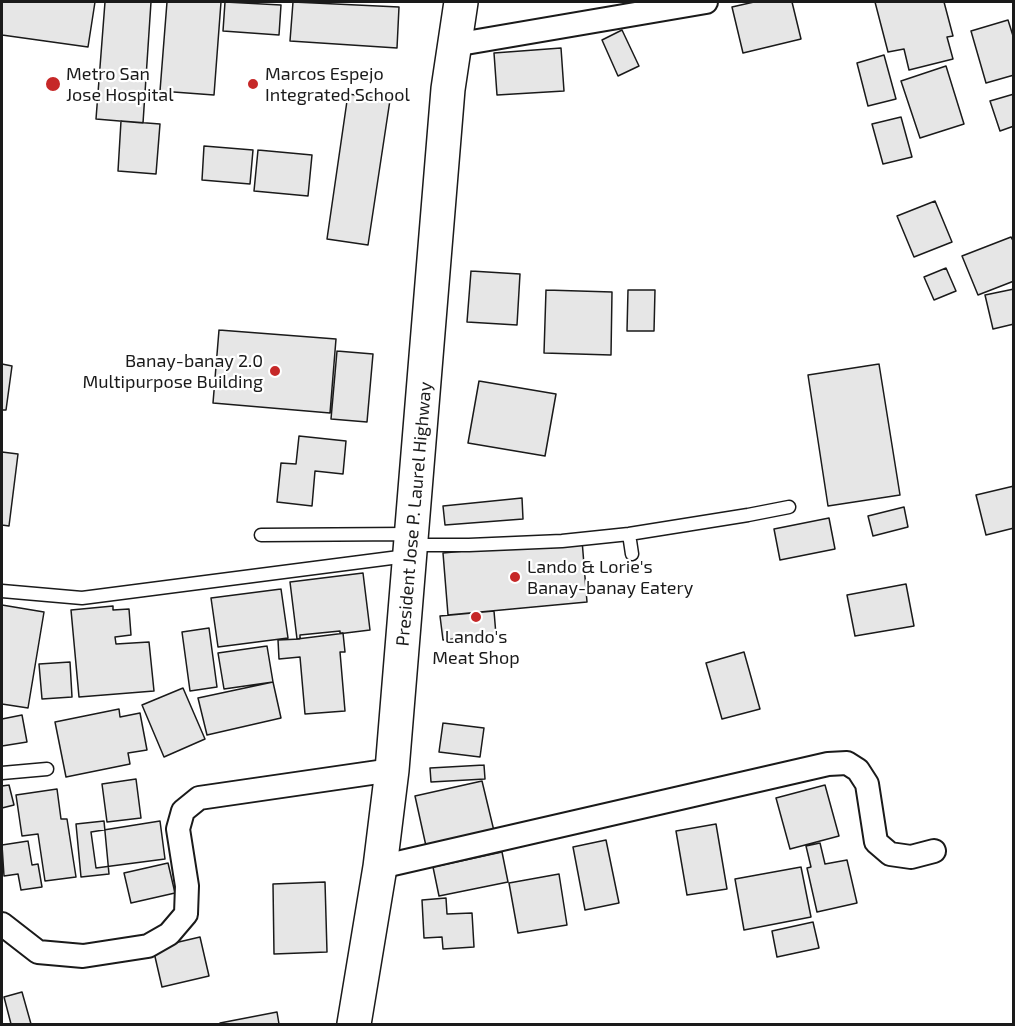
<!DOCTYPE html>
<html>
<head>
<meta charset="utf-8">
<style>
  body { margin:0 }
  #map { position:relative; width:1015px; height:1026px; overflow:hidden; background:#fff; font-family:"Exo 2",sans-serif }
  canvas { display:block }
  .frame { position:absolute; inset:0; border:3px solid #1a1a1a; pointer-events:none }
</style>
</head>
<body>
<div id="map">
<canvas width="1015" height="1026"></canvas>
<div class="frame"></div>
</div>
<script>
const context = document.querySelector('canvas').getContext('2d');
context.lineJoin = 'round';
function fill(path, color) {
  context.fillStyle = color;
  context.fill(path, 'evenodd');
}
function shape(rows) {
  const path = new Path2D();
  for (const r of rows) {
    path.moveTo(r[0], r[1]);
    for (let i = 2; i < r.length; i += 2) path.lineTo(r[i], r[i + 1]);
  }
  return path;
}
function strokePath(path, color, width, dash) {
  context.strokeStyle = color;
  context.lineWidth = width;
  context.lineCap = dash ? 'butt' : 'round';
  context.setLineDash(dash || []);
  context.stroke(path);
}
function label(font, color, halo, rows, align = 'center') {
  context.font = font + ' "Exo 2",sans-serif';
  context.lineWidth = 4.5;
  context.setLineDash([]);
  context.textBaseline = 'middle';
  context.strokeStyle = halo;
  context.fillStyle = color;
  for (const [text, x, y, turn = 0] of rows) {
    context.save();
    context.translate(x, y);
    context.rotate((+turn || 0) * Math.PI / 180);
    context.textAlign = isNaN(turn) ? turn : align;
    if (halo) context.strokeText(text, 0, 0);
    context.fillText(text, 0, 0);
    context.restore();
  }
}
const building = shape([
  [2,2,95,2,88,47,2,35,2,2],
  [105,2,151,2,143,123,96,119,105,2],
  [167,2,221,2,214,95,160,91,167,2],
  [225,2,281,5,279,35,223,31,225,2],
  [293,2,399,7,397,48,290,41,293,2],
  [754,2,792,2,801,39,743,53,732,7,754,2],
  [875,2,944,2,953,36,947,37,953,59,909,70,904,49,888,52,875,2],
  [1008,20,1014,39,1014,75,986,83,971,31,1008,20],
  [622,30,639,66,618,76,602,40,622,30],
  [561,48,564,91,497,95,494,53,561,48],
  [884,55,896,99,868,106,857,63,884,55],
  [946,66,964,124,920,138,901,81,946,66],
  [348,94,390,100,368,245,327,239,348,94],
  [1014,94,1014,126,1000,131,990,101,1014,94],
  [901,117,912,157,883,164,872,124,901,117],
  [121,121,160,124,156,174,118,171,121,121],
  [204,146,253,150,250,184,202,180,204,146],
  [258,150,312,155,308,196,254,191,258,150],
  [935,201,952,242,914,257,897,216,935,201],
  [1011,237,1014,242,1014,281,978,295,962,256,1011,237],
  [946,268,956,291,934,300,924,277,946,268],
  [471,271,520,274,517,325,467,322,471,271],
  [1014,289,1014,324,993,329,985,295,1014,289],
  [546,290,612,292,611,355,544,353,546,290],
  [628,290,655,290,654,331,627,331,628,290],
  [219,330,336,339,330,413,213,403,219,330],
  [337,351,373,354,367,422,331,419,337,351],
  [2,364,12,366,6,410,2,410,2,364],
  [879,364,900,495,828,506,808,375,879,364],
  [479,381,556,394,545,456,468,443,479,381],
  [299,436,346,441,343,474,315,471,312,506,277,502,281,463,296,464,299,436],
  [2,452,18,454,9,526,2,525,2,452],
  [1014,486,1014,528,986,535,976,495,1014,486],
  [522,498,523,519,445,525,443,506,522,498],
  [904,507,908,527,873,536,868,516,904,507],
  [829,518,835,549,780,560,774,529,829,518],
  [582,540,587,602,448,615,443,553,582,540],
  [363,573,370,630,297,639,290,582,363,573],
  [906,584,914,626,855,636,847,595,906,584],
  [281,589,288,638,218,647,211,598,281,589],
  [2,605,44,612,28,708,2,704,2,605],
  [113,606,113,610,129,609,131,635,115,637,116,644,149,642,154,691,79,697,71,610,113,606],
  [494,611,496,635,443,640,440,616,494,611],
  [209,628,217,687,190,691,182,632,209,628],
  [340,631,340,633,343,633,345,652,340,652,345,711,305,714,300,657,279,659,278,640,300,639,300,635,340,631],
  [267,646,273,682,224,689,218,653,267,646],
  [744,652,760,709,722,719,706,663,744,652],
  [70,662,72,697,42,699,39,664,70,662],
  [273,682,281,718,207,735,198,698,273,682],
  [183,688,205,739,164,757,142,705,183,688],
  [119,709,120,717,140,713,147,750,128,753,130,764,66,777,55,722,119,709],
  [22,715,27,742,2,746,2,719,22,715],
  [443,723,484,728,480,757,439,752,443,723],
  [484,765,485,779,431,782,430,768,484,765],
  [136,779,141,818,107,822,102,784,136,779],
  [482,781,494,831,426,846,415,796,482,781],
  [9,785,14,805,2,808,2,786,9,785],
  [825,785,839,836,790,849,776,798,825,785],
  [57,789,61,819,67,819,76,877,45,881,38,834,22,836,16,795,57,789],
  [104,821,109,874,81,877,76,824,104,821],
  [160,821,165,859,96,868,91,832,160,821],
  [716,824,727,889,687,895,676,831,716,824],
  [606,840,619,903,585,910,573,847,606,840],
  [28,841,32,865,38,864,42,887,21,890,18,874,4,876,2,845,28,841],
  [820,843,825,864,847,860,857,903,817,912,807,868,811,867,806,846,820,843],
  [502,852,508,882,439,896,433,867,502,852],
  [168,863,175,893,131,903,124,873,168,863],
  [801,867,811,917,744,930,735,879,801,867],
  [559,874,567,925,518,933,509,883,559,874],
  [325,882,327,952,274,954,273,884,325,882],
  [446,898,447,914,472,913,474,947,443,949,442,937,424,938,422,900,446,898],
  [813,922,819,948,777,957,772,931,813,922],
  [200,937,209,976,162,987,153,948,200,937],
  [22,992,31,1024,11,1024,4,997,22,992],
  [277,1012,279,1024,220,1024,220,1023,277,1012]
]);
fill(building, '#e6e6e6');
strokePath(building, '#1a1a1a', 1.5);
const lane = shape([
  [629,534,632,554],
  [261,535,410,534],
  [413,545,469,545,562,541,629,534,748,515,789,507],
  [2,591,82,598,407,556],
  [2,773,47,769]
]);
const street = shape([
  [454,45,706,2],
  [380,867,828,764,847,763,858,770,867,784,876,842,890,854,911,857,934,851],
  [2,924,38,952,83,956,148,946,169,934,186,914,187,886,178,829,183,811,199,798,392,770]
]);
const highway = shape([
  [354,1024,380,867,392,770,448,89,461,2]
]);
strokePath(lane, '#1a1a1a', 15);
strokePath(street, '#1a1a1a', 26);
strokePath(highway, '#1a1a1a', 36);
strokePath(lane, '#fff', 12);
strokePath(street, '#fff', 22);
strokePath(highway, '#fff', 33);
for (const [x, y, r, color] of [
  [53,84,8,"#c62828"],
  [253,84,6,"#c62828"],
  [275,371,6,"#c62828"],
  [515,577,6,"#c62828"],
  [476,617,6,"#c62828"]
]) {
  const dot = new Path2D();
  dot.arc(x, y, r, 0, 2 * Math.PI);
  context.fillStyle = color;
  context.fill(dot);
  strokePath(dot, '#fff', 2);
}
label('18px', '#1a1a1a', '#fff', [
  ["Metro San",66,74],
  ["Jose Hospital",66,95],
  ["Marcos Espejo",265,74],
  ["Integrated School",265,95],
  ["Banay-banay 2.0",263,361,"right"],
  ["Multipurpose Building",263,382,"right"],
  ["Lando & Lorie's",527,567],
  ["Banay-banay Eatery",527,588],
  ["Lando's",476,637,"center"],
  ["Meat Shop",476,658,"center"]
], 'left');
label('18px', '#1a1a1a', '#fff', [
  ["President Jose P. Laurel Highway",414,514,-85]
]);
</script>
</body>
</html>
